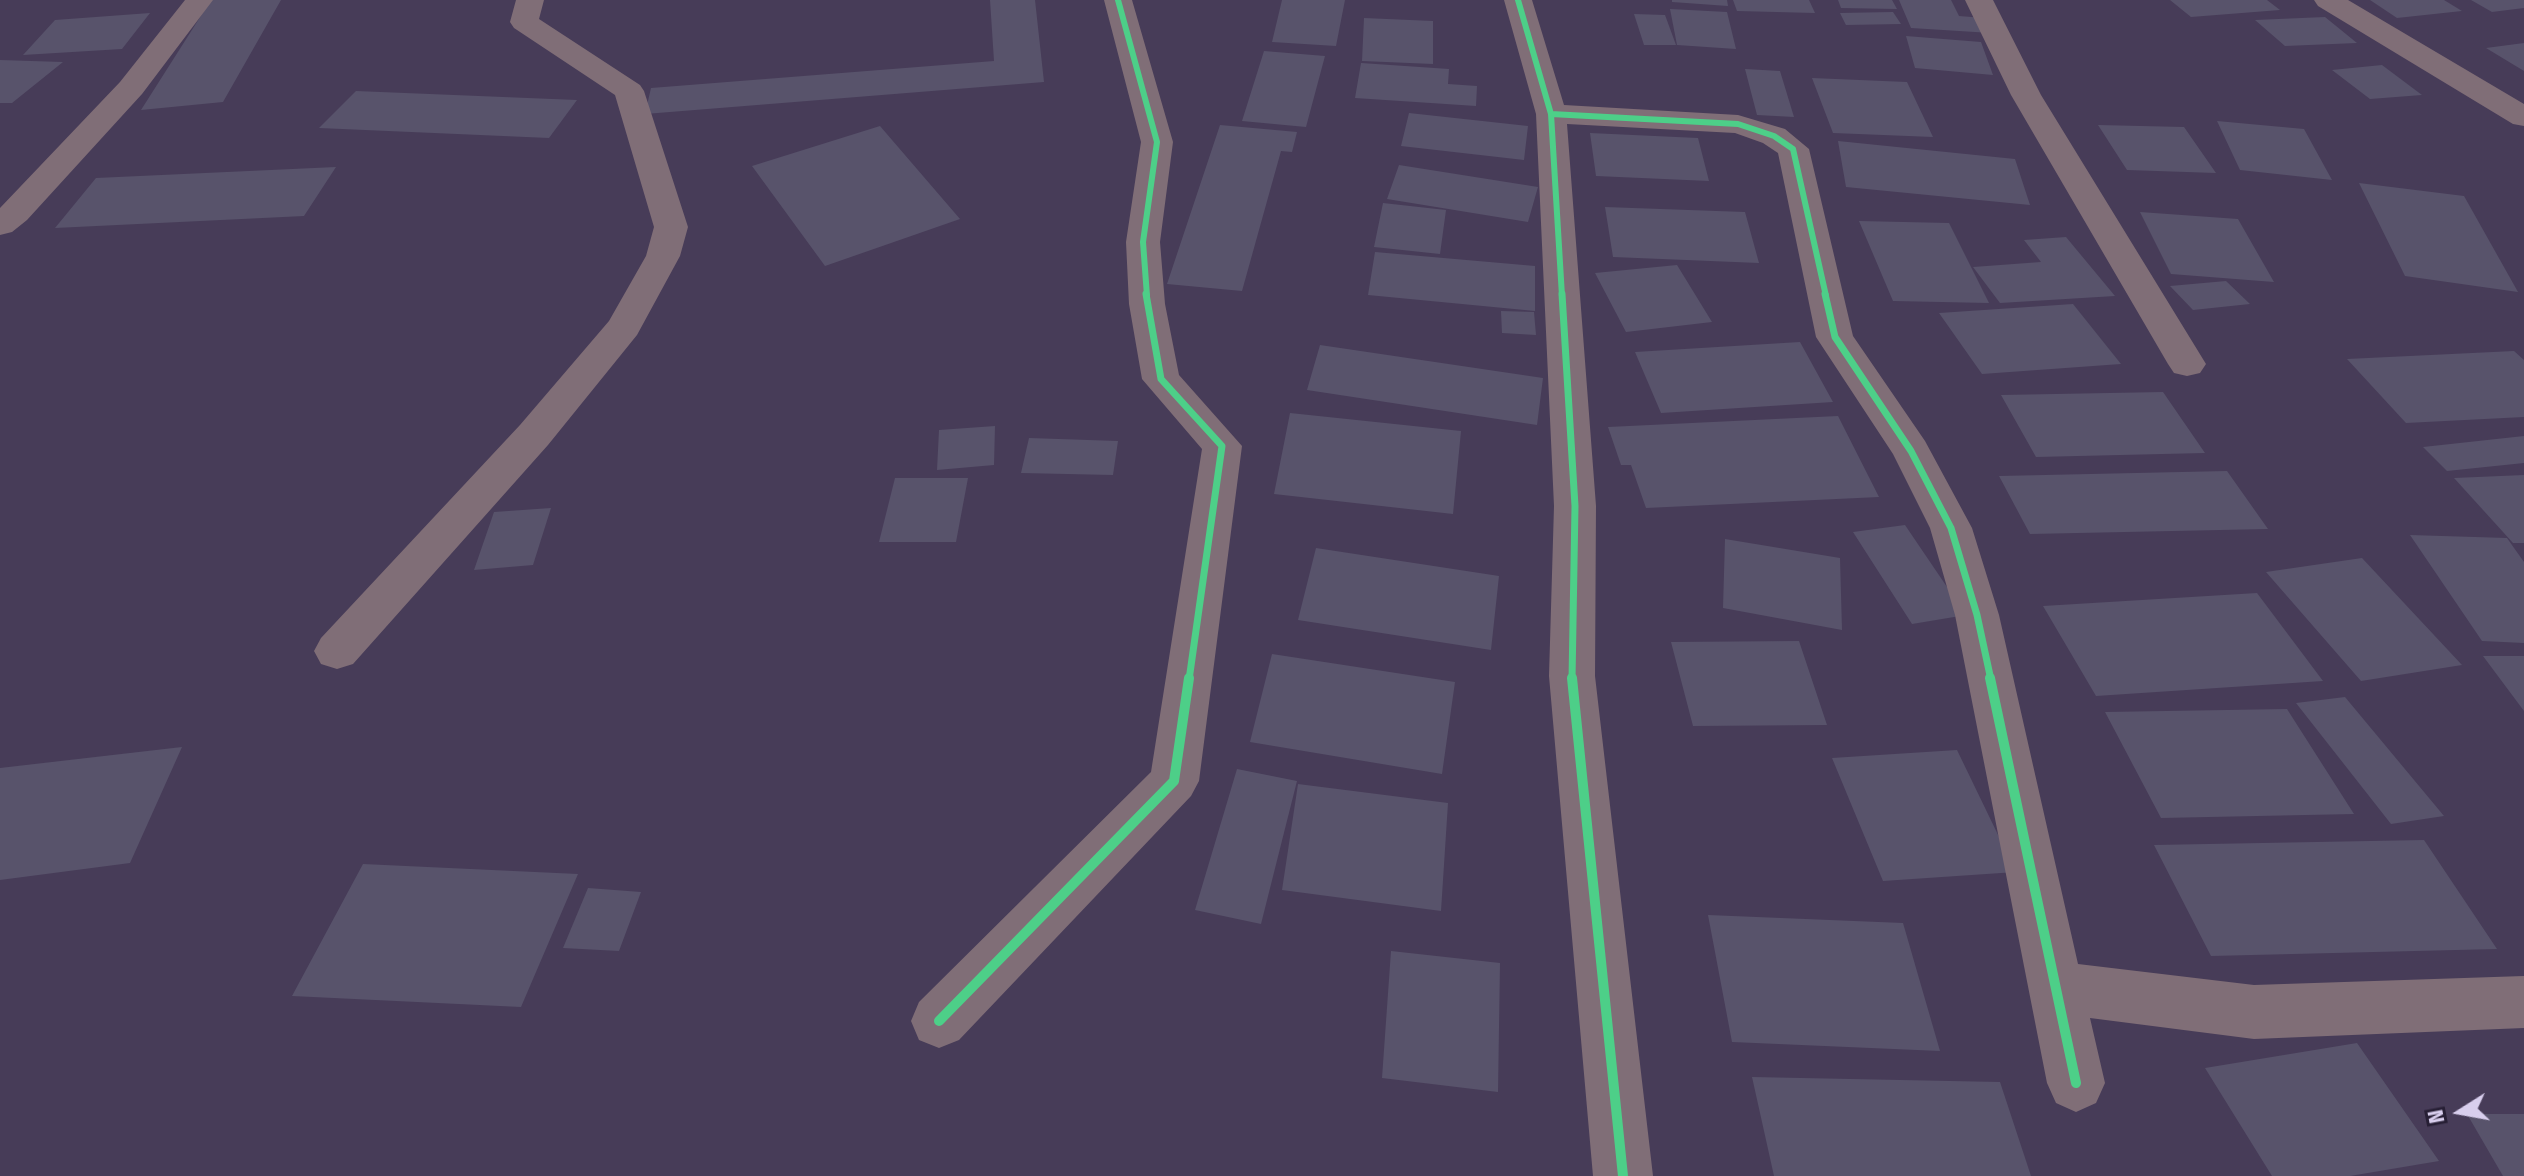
<!DOCTYPE html>
<html>
<head>
<meta charset="utf-8">
<style>
  body { margin:0 }
  #map { position:relative; width:2524px; height:1176px; overflow:hidden; background:#473c58; font-family:"Fira Sans Condensed",sans-serif }
  canvas { display:block }
  .north { position:absolute; left:2420px; top:1072px; width:80px; height:80px; -webkit-text-stroke:6px #271f35; paint-order:stroke; rotate:259deg; font-size:22px; font-weight:700; line-height:32px; text-align:center; color:#d8ceed }
  .north::after { content:''; display:block; margin:auto; width:28px; height:36px; background:#d8ceed; clip-path:polygon(50% 0,100% 100%,50% 72%,0 100%) }
</style>
</head>
<body>
<div id="map">
<canvas width="2524" height="1176"></canvas>
<div class="north">N</div>
</div>
<script>
const context = document.querySelector('canvas').getContext('2d');
context.lineJoin = 'round';
function fill(path, color) {
  context.fillStyle = color;
  context.fill(path, 'evenodd');
}
function shape(rows) {
  const path = new Path2D();
  for (const r of rows) {
    path.moveTo(r[0], r[1]);
    for (let i = 2; i < r.length; i += 2) path.lineTo(r[i], r[i + 1]);
  }
  return path;
}
function strokePath(path, color, width, dash) {
  context.strokeStyle = color;
  context.lineWidth = width;
  context.lineCap = dash ? 'butt' : 'round';
  context.setLineDash(dash || []);
  context.stroke(path);
}
fill(shape([
  [211,0,281,0,223,102,141,110],
  [990,0,1035,0,1044,82,645,114,651,88,994,61],
  [1282,0,1345,0,1336,46,1272,42],
  [1672,0,1727,0,1728,6,1672,2],
  [1733,0,1809,0,1815,13,1737,11],
  [1838,0,1892,0,1897,9,1841,8],
  [1899,0,1951,0,1959,16,1984,18,1991,33,1911,28],
  [2170,0,2267,0,2280,10,2191,17],
  [2370,0,2444,0,2462,11,2397,18],
  [2471,0,2524,0,2524,8,2492,12],
  [1670,9,1727,12,1736,49,1677,45],
  [1893,12,1901,24,1846,25,1840,13],
  [150,13,122,49,23,55,55,20],
  [1634,14,1665,15,1676,45,1644,45],
  [2325,17,2357,43,2285,46,2255,20],
  [1364,18,1433,21,1433,64,1362,61],
  [1906,36,1981,42,1993,75,1915,68],
  [2524,43,2524,71,2486,48],
  [1264,51,1325,56,1306,127,1242,121],
  [0,60,63,62,12,103,0,103],
  [1361,63,1449,69,1448,84,1477,86,1476,106,1355,98],
  [2382,65,2422,95,2370,99,2332,70],
  [1745,69,1780,71,1794,117,1757,115],
  [1812,78,1907,82,1933,137,1833,133],
  [356,91,577,100,549,138,319,128],
  [1409,113,1528,126,1524,160,1401,146],
  [2217,121,2304,129,2332,180,2240,170],
  [1220,125,1297,132,1292,152,1281,151,1242,291,1167,284],
  [2098,125,2184,127,2216,173,2127,170],
  [880,126,960,219,825,266,752,166],
  [1590,133,1698,138,1709,181,1596,176],
  [1838,141,2015,159,2030,205,1846,187],
  [1399,165,1538,187,1528,222,1387,199],
  [336,167,304,216,55,228,96,178],
  [2359,183,2464,196,2518,292,2405,276],
  [1383,203,1446,210,1440,254,1374,247],
  [1605,207,1745,212,1759,263,1613,257],
  [2140,212,2238,219,2274,282,2171,274],
  [1859,221,1949,223,1989,303,1893,301],
  [2066,237,2115,296,2000,303,1973,267,2041,262,2024,240],
  [1375,252,1535,266,1535,311,1368,295],
  [1677,265,1712,322,1626,332,1595,273],
  [2226,281,2250,304,2193,310,2170,286],
  [2073,304,2121,364,1982,374,1939,313],
  [1501,311,1534,312,1536,335,1502,333],
  [1800,342,1833,402,1661,413,1635,352],
  [1320,345,1543,378,1537,425,1307,390],
  [2514,351,2524,360,2524,417,2406,423,2347,359],
  [2163,392,2205,453,2036,457,2001,395],
  [1290,413,1461,431,1453,514,1274,494],
  [1838,416,1879,497,1646,508,1631,465,1621,465,1608,427],
  [995,426,994,465,937,470,939,430],
  [2524,436,2524,463,2447,471,2423,447],
  [1029,438,1118,441,1113,475,1021,473],
  [2227,471,2268,529,2030,534,1999,476],
  [2524,475,2524,543,2513,543,2454,478],
  [895,478,968,478,956,542,879,542],
  [551,508,533,565,474,570,494,512],
  [1905,525,1966,615,1912,624,1853,532],
  [2410,535,2507,538,2524,562,2524,643,2482,641],
  [1725,539,1840,558,1842,630,1723,608],
  [1316,548,1499,576,1491,650,1298,620],
  [2362,558,2462,665,2361,681,2266,572],
  [2257,593,2323,681,2096,696,2043,606],
  [1799,641,1827,725,1693,726,1671,642],
  [1272,654,1455,682,1442,774,1250,742],
  [2483,656,2524,656,2524,711],
  [2345,697,2444,816,2391,824,2296,703],
  [2287,709,2354,814,2161,818,2105,712],
  [182,747,130,863,0,880,0,768],
  [1957,750,2016,872,1883,881,1832,758],
  [1237,769,1297,781,1261,924,1195,910],
  [1298,784,1448,803,1441,911,1282,890],
  [2424,840,2497,949,2211,956,2154,845],
  [363,864,578,874,521,1007,292,996],
  [588,888,641,892,619,951,563,948],
  [1708,915,1903,923,1940,1051,1732,1042],
  [1391,951,1500,963,1498,1092,1382,1078],
  [2357,1043,2439,1161,2350,1176,2272,1176,2205,1068],
  [1752,1077,2000,1082,2031,1176,1774,1176],
  [2467,1114,2524,1114,2524,1176,2503,1176]
]), '#58536b');
fill(shape([
  [185,0,213,0,142,94,27,220,12,232,0,235,0,208,120,82,185,0],
  [516,0,544,0,539,19,640,85,644,91,688,227,680,256,637,335,548,445,353,664,337,669,321,664,314,651,321,638,520,425,609,321,646,256,654,227,615,95,514,28,510,22,516,0],
  [1104,0,1132,0,1173,142,1160,242,1165,304,1179,375,1242,446,1199,781,1191,796,959,1040,939,1048,919,1040,911,1021,919,1002,1151,772,1202,449,1142,379,1129,304,1126,242,1141,142,1104,0],
  [1504,0,1532,0,1564,105,1738,115,1785,129,1809,149,1853,336,1925,441,1972,528,1999,615,2078,964,2254,985,2524,976,2524,1028,2254,1039,2090,1018,2105,1083,2096,1103,2076,1112,2056,1103,2047,1083,1955,615,1930,528,1893,454,1816,337,1778,153,1763,143,1735,133,1567,124,1596,506,1595,676,1653,1176,1593,1176,1549,676,1554,506,1536,114,1504,0],
  [1965,0,1993,0,2041,95,2206,364,2200,373,2187,376,2174,373,2168,364,2011,95,1965,0],
  [2314,0,2348,0,2524,104,2524,126,2513,124,2318,6,2314,0]
]), '#806e77');
strokePath(shape([
  [1118,0,1157,142,1143,242,1147,296],
  [1518,0,1551,114,1562,296],
  [1551,114,1738,124,1774,136,1793,149,1826,296]
]), '#4dcf88', 6);
strokePath(shape([
  [1146,294,1161,379,1222,446,1189,680],
  [1562,294,1575,506,1572,680],
  [1825,294,1835,337,1911,451,1951,528,1977,615,1991,680]
]), '#4dcf88', 7);
strokePath(shape([
  [1572,678,1623,1176],
  [1990,678,2076,1083],
  [939,1021,1174,781,1189,678]
]), '#4dcf88', 10);
</script>
</body>
</html>
